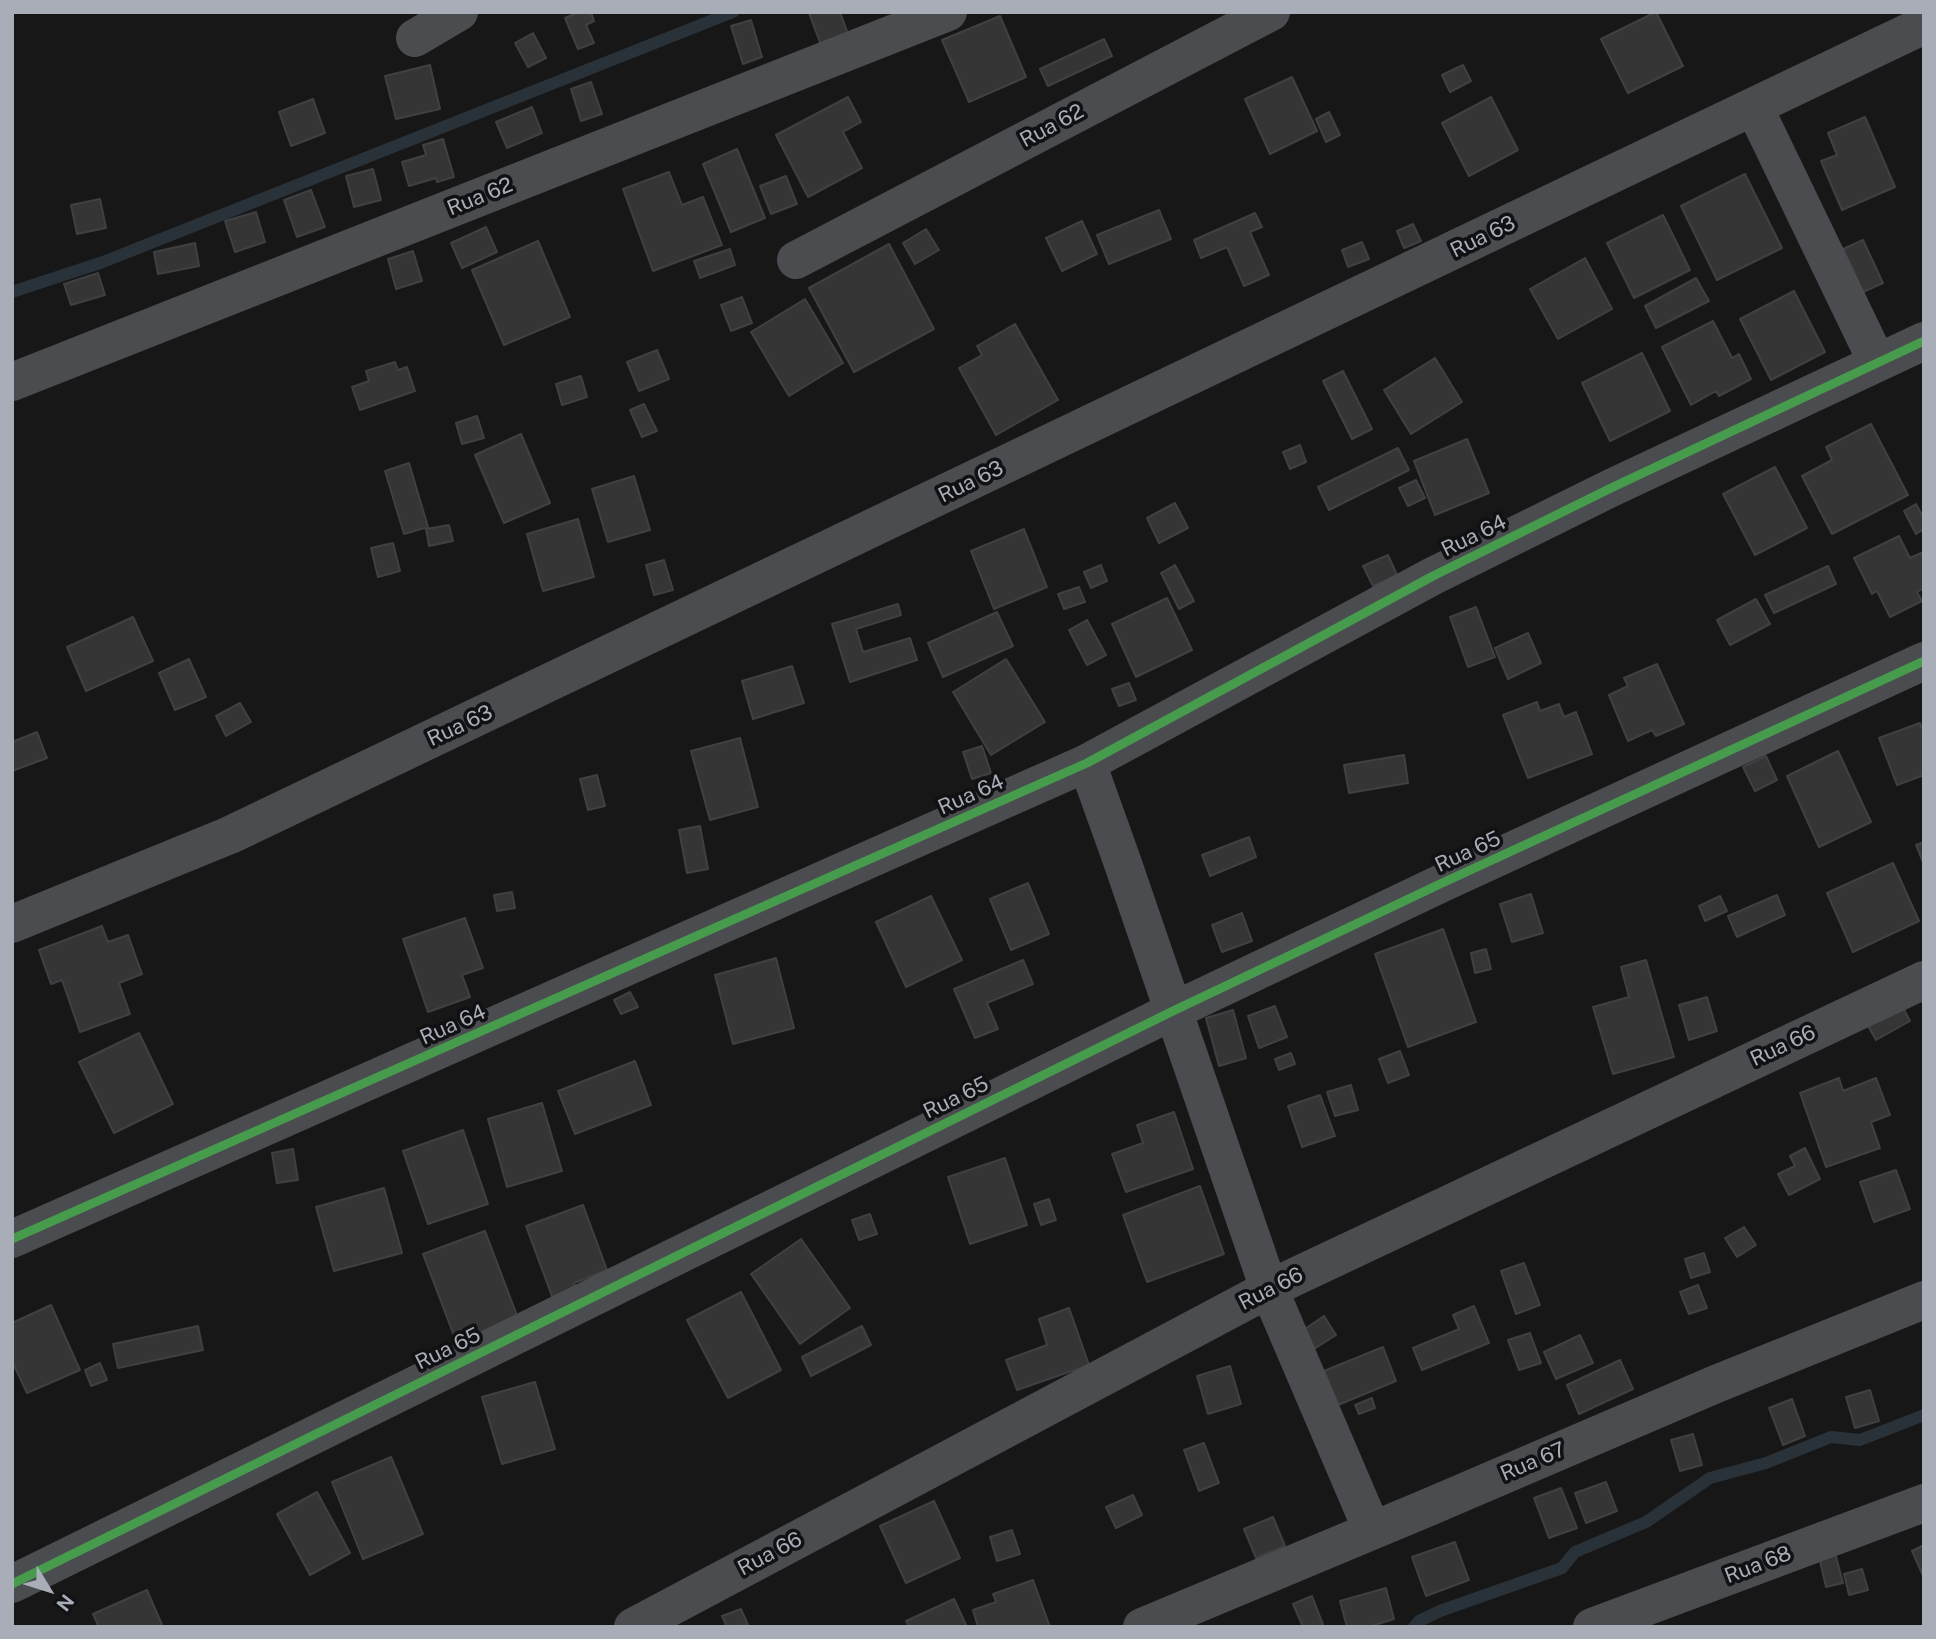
<!DOCTYPE html>
<html>
<head>
<meta charset="utf-8">
<style>
  body { margin:0 }
  #map { position:relative; width:1936px; height:1639px; overflow:hidden; background:#171717; font-family:"Public Sans",sans-serif }
  canvas { display:block }
  .frame { position:absolute; inset:0; border:14px solid #a8adb8; pointer-events:none }
  .north { position:absolute; left:14px; top:1555px; width:70px; height:70px; -webkit-text-stroke:5px #111113; paint-order:stroke; rotate:128deg; font-size:19px; font-weight:700; line-height:28px; text-align:center; color:#a8adb8 }
  .north::after { content:''; display:block; margin:auto; width:24px; height:32px; background:#a8adb8; clip-path:polygon(50% 0,100% 100%,50% 72%,0 100%) }
</style>
</head>
<body>
<div id="map">
<canvas width="1936" height="1639"></canvas>
<div class="frame"></div>
<div class="north">N</div>
</div>
<script>
const context = document.querySelector('canvas').getContext('2d');
context.lineJoin = 'round';
function shape(rows) {
  const path = new Path2D();
  for (const r of rows) {
    path.moveTo(r[0], r[1]);
    for (let i = 2; i < r.length; i += 2) path.lineTo(r[i], r[i + 1]);
  }
  return path;
}
function strokePath(path, color, width, dash) {
  context.strokeStyle = color;
  context.lineWidth = width;
  context.lineCap = dash ? 'butt' : 'round';
  context.setLineDash(dash || []);
  context.stroke(path);
}
function fill(path, color) {
  context.fillStyle = color;
  context.fill(path, 'evenodd');
}
function label(font, color, halo, rows, align = 'center') {
  context.font = font + ' "Public Sans",sans-serif';
  context.lineWidth = 7;
  context.setLineDash([]);
  context.textBaseline = 'middle';
  context.strokeStyle = halo;
  context.fillStyle = color;
  for (const [text, x, y, turn = 0] of rows) {
    context.save();
    context.translate(x, y);
    context.rotate((+turn || 0) * Math.PI / 180);
    context.textAlign = isNaN(turn) ? turn : align;
    if (halo) context.strokeText(text, 0, 0);
    context.fillText(text, 0, 0);
    context.restore();
  }
}
strokePath(shape([
  [12,292,103,262,733,12],
  [1414,1627,1419,1621,1440,1611,1562,1568,1575,1552,1646,1522,1710,1478,1766,1463,1831,1437,1860,1440,1924,1415]
]), '#2a3239', 12);
const building = shape([
  [579,12,591,12,594,21,586,25,594,43,578,49,565,18,579,12],
  [812,12,840,12,848,34,821,45,809,13,812,12],
  [1656,12,1683,66,1628,93,1601,39,1656,12],
  [1000,16,1026,77,969,102,942,40,1000,16],
  [751,20,762,57,743,64,731,26,751,20],
  [533,33,546,58,528,67,515,43,533,33],
  [1104,39,1112,56,1048,86,1040,69,1104,39],
  [430,65,440,109,396,119,385,76,430,65],
  [1463,65,1471,81,1450,92,1442,75,1463,65],
  [1292,77,1317,131,1270,154,1245,99,1292,77],
  [591,82,602,114,581,121,571,89,591,82],
  [848,97,861,122,843,132,862,168,808,197,776,135,848,97],
  [1491,97,1518,150,1469,176,1442,123,1491,97],
  [313,99,325,133,291,146,279,112,313,99],
  [532,107,542,133,507,148,496,122,532,107],
  [1329,112,1340,135,1326,142,1316,119,1329,112],
  [1865,117,1895,187,1842,210,1821,161,1837,155,1828,133,1865,117],
  [443,139,454,177,437,182,436,178,409,186,402,162,426,155,423,145,443,139],
  [737,149,765,218,731,232,703,164,737,149],
  [373,169,381,200,354,207,346,176,373,169],
  [669,172,682,205,703,197,722,245,653,271,623,189,669,172],
  [1745,174,1782,248,1717,280,1681,206,1745,174],
  [786,176,797,204,771,214,760,186,786,176],
  [311,190,325,227,297,237,284,200,311,190],
  [100,199,106,228,77,234,71,205,100,199],
  [1159,210,1171,239,1109,264,1097,235,1159,210],
  [256,212,265,242,235,252,225,221,256,212],
  [1255,213,1262,227,1250,232,1269,275,1244,286,1227,247,1201,258,1194,240,1255,213],
  [1663,215,1690,270,1634,298,1607,243,1663,215],
  [1082,221,1097,254,1062,271,1046,238,1082,221],
  [1413,224,1421,241,1404,248,1397,231,1413,224],
  [486,227,497,252,462,268,451,243,486,227],
  [926,229,939,250,915,264,903,243,926,229],
  [1863,240,1883,283,1863,292,1843,249,1863,240],
  [538,241,570,317,504,345,472,270,538,241],
  [1362,242,1369,259,1348,267,1342,250,1362,242],
  [195,243,199,266,158,274,154,252,195,243],
  [889,244,934,329,854,372,809,288,889,244],
  [730,249,735,265,700,278,694,261,730,249],
  [413,251,422,281,396,289,388,259,413,251],
  [1585,258,1612,309,1558,339,1530,289,1585,258],
  [98,273,105,295,71,305,64,284,98,273],
  [1696,278,1709,301,1656,328,1645,306,1696,278],
  [1794,291,1825,352,1771,380,1740,319,1794,291],
  [742,297,752,323,731,331,721,305,742,297],
  [805,299,843,363,789,396,751,332,805,299],
  [1713,321,1732,358,1739,354,1751,379,1719,396,1716,391,1691,405,1662,347,1713,321],
  [1015,324,1058,400,996,435,959,368,982,355,977,346,1015,324],
  [657,350,669,379,639,391,627,362,657,350],
  [1642,353,1670,411,1610,441,1582,383,1642,353],
  [1435,358,1462,402,1411,434,1384,390,1435,358],
  [395,362,398,370,407,367,415,391,360,410,352,387,369,381,366,371,395,362],
  [1343,371,1372,429,1352,439,1323,381,1343,371],
  [581,376,587,397,562,405,556,384,581,376],
  [644,404,657,431,642,437,630,410,644,404],
  [477,416,484,438,462,444,456,423,477,416],
  [1871,424,1908,495,1832,534,1802,476,1832,460,1826,447,1871,424],
  [521,434,550,503,504,523,475,455,521,434],
  [1467,439,1489,493,1435,515,1414,461,1467,439],
  [1300,445,1306,462,1290,469,1283,452,1300,445],
  [1398,448,1409,470,1329,510,1318,487,1398,448],
  [409,463,428,527,404,534,385,471,409,463],
  [1775,467,1807,528,1755,555,1723,494,1775,467],
  [634,476,650,530,608,542,592,489,634,476],
  [1416,480,1425,498,1408,506,1399,488,1416,480],
  [1175,503,1188,528,1159,543,1147,518,1175,503],
  [1916,504,1924,519,1924,529,1916,534,1904,511,1916,504],
  [578,519,594,577,543,591,527,534,578,519],
  [449,525,453,541,429,546,426,529,449,525],
  [1024,529,1047,587,994,609,971,551,1024,529],
  [1899,536,1910,558,1921,553,1924,559,1924,588,1917,592,1922,601,1890,617,1877,591,1872,594,1854,558,1899,536],
  [393,543,400,571,378,577,371,548,393,543],
  [1388,555,1397,575,1373,586,1363,566,1388,555],
  [664,560,673,590,654,595,646,565,664,560],
  [1101,565,1107,581,1091,588,1084,572,1101,565],
  [1175,565,1194,601,1179,609,1161,573,1175,565],
  [1828,566,1836,584,1774,613,1765,595,1828,566],
  [1079,587,1085,602,1064,609,1058,594,1079,587],
  [1167,598,1192,650,1136,677,1112,624,1167,598],
  [1756,599,1770,624,1730,645,1717,620,1756,599],
  [898,604,901,615,856,629,863,652,910,638,917,660,850,682,832,624,898,604],
  [1476,607,1495,657,1468,667,1450,617,1476,607],
  [997,612,1013,646,943,677,928,643,997,612],
  [133,617,153,661,86,691,67,647,133,617],
  [1087,620,1106,655,1087,665,1069,630,1087,620],
  [1528,633,1541,663,1508,679,1495,648,1528,633],
  [189,659,206,697,175,710,159,673,189,659],
  [1006,659,1045,722,991,755,953,692,1006,659],
  [1657,664,1684,724,1656,736,1652,730,1628,741,1609,695,1628,686,1624,678,1657,664],
  [792,666,804,703,753,719,742,681,792,666],
  [1129,683,1136,700,1119,706,1112,689,1129,683],
  [1537,702,1540,711,1559,704,1564,717,1576,712,1592,754,1528,778,1503,715,1537,702],
  [240,703,251,722,226,736,216,716,240,703],
  [1920,723,1924,733,1924,775,1897,785,1879,738,1920,723],
  [37,732,47,758,12,771,12,742,37,732],
  [740,738,758,807,710,820,691,751,740,738],
  [982,746,991,773,972,779,963,752,982,746],
  [1838,751,1871,822,1819,847,1787,776,1838,751],
  [1404,755,1408,783,1349,793,1344,765,1404,755],
  [1766,756,1777,780,1755,791,1743,767,1766,756],
  [597,775,605,806,588,810,580,779,597,775],
  [700,826,708,869,687,873,679,830,700,826],
  [1249,837,1256,857,1210,876,1202,855,1249,837],
  [1924,842,1924,865,1916,845,1924,842],
  [1893,863,1919,921,1853,952,1827,893,1893,863],
  [1028,883,1049,934,1011,950,990,899,1028,883],
  [512,892,515,908,497,911,494,895,512,892],
  [1531,894,1543,933,1512,942,1500,904,1531,894],
  [1777,895,1785,915,1737,937,1728,916,1777,895],
  [931,896,962,960,906,987,876,922,931,896],
  [1720,896,1727,911,1705,921,1699,906,1720,896],
  [1242,913,1252,941,1222,952,1212,925,1242,913],
  [465,918,483,968,462,975,470,997,428,1012,403,939,465,918],
  [102,926,108,942,128,935,142,974,119,983,130,1014,80,1032,62,980,51,984,39,950,102,926],
  [1443,929,1476,1022,1408,1047,1375,954,1443,929],
  [1486,949,1491,969,1475,973,1471,953,1486,949],
  [776,958,794,1028,733,1044,715,975,776,958],
  [1023,960,1033,984,987,1003,998,1029,975,1038,954,989,1023,960],
  [1646,960,1674,1057,1613,1074,1593,1007,1629,997,1621,967,1646,960],
  [630,992,638,1007,621,1014,614,1000,630,992],
  [1707,997,1717,1031,1689,1040,1679,1005,1707,997],
  [1899,1000,1910,1021,1876,1040,1864,1019,1899,1000],
  [1275,1006,1287,1037,1259,1048,1248,1016,1275,1006],
  [1233,1010,1246,1058,1219,1066,1206,1018,1233,1010],
  [139,1033,173,1104,114,1133,79,1062,139,1033],
  [1400,1051,1409,1075,1388,1083,1379,1059,1400,1051],
  [1291,1053,1295,1064,1279,1070,1275,1059,1291,1053],
  [635,1061,651,1105,575,1134,558,1091,635,1061],
  [1839,1078,1843,1091,1876,1078,1890,1115,1871,1122,1880,1148,1826,1167,1800,1093,1839,1078],
  [1351,1085,1358,1110,1335,1116,1327,1092,1351,1085],
  [1320,1095,1335,1136,1302,1147,1288,1106,1320,1095],
  [542,1103,562,1171,507,1187,488,1119,542,1103],
  [1174,1112,1193,1169,1126,1192,1112,1154,1143,1143,1137,1125,1174,1112],
  [463,1130,488,1204,428,1224,403,1151,463,1130],
  [1805,1148,1820,1179,1789,1195,1778,1174,1795,1166,1790,1156,1805,1148],
  [293,1149,298,1180,277,1183,272,1153,293,1149],
  [1005,1158,1027,1225,970,1244,948,1177,1005,1158],
  [1896,1170,1910,1209,1874,1222,1860,1182,1896,1170],
  [1200,1186,1224,1254,1147,1282,1123,1215,1200,1186],
  [384,1188,402,1253,334,1271,316,1207,384,1188],
  [1049,1199,1056,1220,1041,1225,1034,1204,1049,1199],
  [583,1205,607,1270,574,1283,576,1291,553,1299,526,1226,583,1205],
  [870,1214,877,1234,859,1240,852,1220,870,1214],
  [1744,1227,1756,1245,1737,1257,1725,1238,1744,1227],
  [485,1231,521,1326,459,1349,423,1254,485,1231],
  [801,1239,850,1308,800,1344,751,1274,801,1239],
  [1704,1253,1710,1272,1691,1278,1685,1259,1704,1253],
  [1524,1263,1540,1305,1516,1314,1501,1271,1524,1263],
  [1698,1285,1707,1308,1689,1314,1680,1292,1698,1285],
  [741,1292,781,1370,728,1398,687,1320,741,1292],
  [51,1305,80,1370,27,1393,12,1361,12,1323,51,1305],
  [1474,1306,1489,1343,1422,1370,1413,1348,1459,1329,1453,1315,1474,1306],
  [1069,1308,1089,1365,1017,1390,1006,1360,1047,1345,1039,1319,1069,1308],
  [1324,1316,1336,1335,1314,1349,1302,1331,1324,1316],
  [198,1326,203,1350,118,1368,113,1344,198,1326],
  [862,1326,871,1345,811,1376,802,1357,862,1326],
  [1530,1333,1541,1363,1519,1370,1508,1340,1530,1333],
  [1580,1335,1593,1363,1556,1379,1544,1352,1580,1335],
  [1383,1347,1396,1381,1338,1405,1324,1371,1383,1347],
  [1620,1360,1633,1389,1579,1414,1567,1385,1620,1360],
  [100,1363,107,1380,91,1386,85,1370,100,1363],
  [1230,1366,1241,1404,1208,1414,1197,1376,1230,1366],
  [535,1382,555,1449,502,1464,482,1397,535,1382],
  [1870,1390,1879,1421,1855,1428,1846,1397,1870,1390],
  [1372,1398,1375,1408,1359,1414,1355,1405,1372,1398],
  [1792,1399,1805,1436,1783,1445,1769,1408,1792,1399],
  [1693,1434,1702,1465,1680,1471,1671,1440,1693,1434],
  [1204,1443,1219,1483,1199,1491,1184,1450,1204,1443],
  [391,1457,423,1534,363,1559,332,1482,391,1457],
  [1606,1482,1617,1511,1586,1523,1575,1493,1606,1482],
  [1561,1488,1577,1528,1549,1538,1534,1498,1561,1488],
  [317,1492,350,1553,310,1575,277,1514,317,1492],
  [1133,1495,1142,1515,1116,1528,1106,1507,1133,1495],
  [934,1501,960,1558,906,1583,880,1526,934,1501],
  [1273,1517,1285,1546,1256,1558,1244,1529,1273,1517],
  [1012,1530,1020,1554,997,1561,990,1537,1012,1530],
  [1455,1542,1469,1580,1426,1596,1412,1557,1455,1542],
  [1924,1545,1924,1578,1912,1551,1924,1545],
  [1835,1553,1843,1583,1826,1587,1819,1557,1835,1553],
  [1862,1569,1868,1590,1849,1595,1844,1574,1862,1569],
  [1033,1580,1050,1627,978,1627,973,1610,996,1602,993,1594,1033,1580],
  [1386,1588,1394,1619,1368,1627,1347,1627,1340,1601,1386,1588],
  [147,1590,163,1627,99,1627,93,1614,147,1590],
  [1312,1596,1324,1627,1303,1627,1293,1604,1312,1596],
  [954,1599,967,1627,909,1627,906,1621,954,1599],
  [741,1609,748,1625,727,1627,722,1616,741,1609]
]);
fill(building, '#353536');
strokePath(building, '#3f4043', 2);
strokePath(shape([
  [415,38,459,12],
  [1754,107,1877,362],
  [796,260,1271,12],
  [12,382,948,12],
  [1087,763,1121,858,1269,1289,1372,1530],
  [12,924,230,835,1924,25],
  [12,1239,1087,763,1433,576,1611,488,1924,341],
  [12,1584,1173,1011,1440,884,1924,661],
  [633,1627,1269,1289,1924,980],
  [1142,1627,1429,1507,1716,1384,1924,1300],
  [1592,1627,1924,1503]
]), '#4b4c50', 38);
strokePath(shape([
  [12,1239,1087,763,1433,576,1611,488,1924,341],
  [12,1584,1173,1011,1440,884,1924,661]
]), '#469c4c', 9);
label('21px', '#a8adb8', '#111113', [
  ["Rua 62",1052,126,-28],
  ["Rua 62",480,197,-22],
  ["Rua 63",1483,237,-26],
  ["Rua 63",971,482,-26],
  ["Rua 64",1474,536,-26],
  ["Rua 63",460,726,-25],
  ["Rua 64",971,795,-24],
  ["Rua 65",1468,852,-25],
  ["Rua 64",453,1025,-24],
  ["Rua 66",1783,1046,-25],
  ["Rua 65",956,1098,-26],
  ["Rua 66",1271,1289,-27],
  ["Rua 65",448,1349,-26],
  ["Rua 67",1533,1462,-23],
  ["Rua 66",770,1554,-28],
  ["Rua 68",1758,1565,-21]
]);
</script>
</body>
</html>
